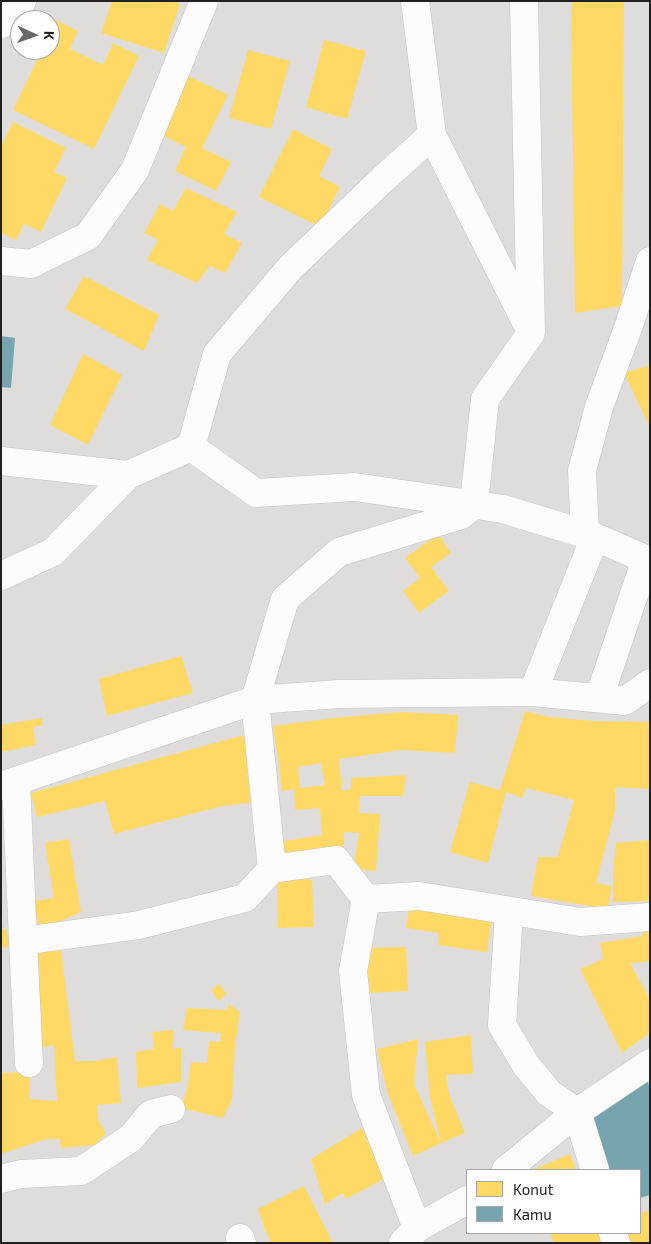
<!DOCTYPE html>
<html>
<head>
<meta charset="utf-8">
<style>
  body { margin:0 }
  #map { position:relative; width:651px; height:1244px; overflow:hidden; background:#efedeb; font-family:"Exo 2",sans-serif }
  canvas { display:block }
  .frame { position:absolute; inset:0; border:2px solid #212121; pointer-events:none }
  .legend { position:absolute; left:466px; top:1169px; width:175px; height:65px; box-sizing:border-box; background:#fff; border:1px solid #a6a6a6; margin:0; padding:6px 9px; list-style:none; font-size:15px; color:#212121 }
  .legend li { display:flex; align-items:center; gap:10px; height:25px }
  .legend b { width:25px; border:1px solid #a6a6a6 }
  .north { position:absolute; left:10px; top:10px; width:50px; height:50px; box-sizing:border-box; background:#fff; border:1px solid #a6a6a6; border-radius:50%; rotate:92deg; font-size:14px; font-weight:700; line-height:20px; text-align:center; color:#212121 }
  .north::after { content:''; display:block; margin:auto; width:18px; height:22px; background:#696868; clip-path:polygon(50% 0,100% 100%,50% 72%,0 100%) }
</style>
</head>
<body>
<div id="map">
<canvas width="651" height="1244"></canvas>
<div class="frame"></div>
<ul class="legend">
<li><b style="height:14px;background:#ffd966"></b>Konut</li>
<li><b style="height:14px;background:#76a5af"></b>Kamu</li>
</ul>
<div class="north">K</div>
</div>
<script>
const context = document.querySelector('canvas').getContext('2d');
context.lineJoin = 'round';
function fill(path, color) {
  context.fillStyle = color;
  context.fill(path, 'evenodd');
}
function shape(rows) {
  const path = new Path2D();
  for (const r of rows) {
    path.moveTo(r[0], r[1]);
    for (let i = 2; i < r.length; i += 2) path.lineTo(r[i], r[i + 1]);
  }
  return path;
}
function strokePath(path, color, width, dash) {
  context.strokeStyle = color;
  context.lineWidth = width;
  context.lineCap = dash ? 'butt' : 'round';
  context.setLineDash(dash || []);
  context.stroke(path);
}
fill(shape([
  [1,1,650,1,650,1243,1,1243],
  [20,20,50,20,50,50,20,50],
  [467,1170,640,1170,640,1233,467,1233]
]), '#dedddc');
fill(shape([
  [112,1,172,1,180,4,164,53,101,33],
  [571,1,624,1,622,306,575,313],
  [56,20,78,31,70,49,103,65,113,43,139,56,94,149,13,110,42,50,50,50,50,33],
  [324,40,366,51,347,119,306,107],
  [248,50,290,61,271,129,229,118],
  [188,76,228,95,202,148,231,162,216,191,175,171,186,147,160,134],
  [13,122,66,148,54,172,67,178,41,232,24,224,16,240,1,233,1,146],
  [293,129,332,149,319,176,340,187,320,227,259,197],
  [186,188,237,212,224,234,242,243,225,273,210,266,197,283,147,260,158,240,144,233,160,204,173,211],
  [84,276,159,315,144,351,65,309],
  [83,354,122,375,88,445,50,425],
  [650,365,650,427,624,373],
  [438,534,451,553,431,567,449,591,419,613,403,591,420,578,405,558],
  [181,656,193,693,107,716,99,679],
  [525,711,549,717,593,721,650,722,650,789,615,787,615,811,596,883,612,886,608,909,531,896,538,857,558,857,574,800,526,788,522,798,506,792,488,863,450,852,470,782,500,790],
  [402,712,458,715,455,753,401,750,339,759,342,791,351,789,351,778,406,775,403,796,360,796,359,813,380,814,376,871,353,869,359,833,344,832,344,851,281,861,278,842,322,835,320,808,295,810,294,789,281,791,280,770,273,726,334,718],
  [321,763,325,785,300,788,298,767],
  [41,718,43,725,33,727,36,745,1,752,1,725],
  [244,735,258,790,256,802,222,806,114,834,105,801,37,817,31,793],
  [69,839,81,912,58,922,59,928,39,930,34,901,54,898,45,843],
  [650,840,650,901,613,902,613,870,616,843],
  [312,879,314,927,278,928,277,880],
  [410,904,492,916,487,952,438,945,439,933,406,928],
  [642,925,650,925,650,962,630,963,650,999,650,1033,622,1053,580,969,603,959,600,943,643,936],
  [6,929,10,947,1,948,1,930],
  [60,942,75,1061,95,1061,117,1057,121,1103,97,1105,98,1120,106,1133,95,1145,61,1148,60,1139,46,1139,1,1154,1,1073,31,1072,29,1099,57,1101,54,1045,37,1049,28,946],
  [406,947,408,991,368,993,366,948],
  [219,984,227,994,218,1001,211,990],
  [229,1004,240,1012,235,1046,232,1100,223,1118,181,1108,187,1089,191,1062,207,1063,209,1041,220,1042,221,1033,183,1030,187,1008,227,1010],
  [174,1030,172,1049,181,1047,181,1082,137,1088,136,1052,154,1049,152,1032],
  [471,1035,473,1074,446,1075,449,1094,465,1133,441,1143,430,1098,425,1042],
  [418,1039,414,1084,441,1143,413,1156,388,1094,377,1049],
  [362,1128,384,1179,346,1199,343,1193,325,1204,311,1159],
  [570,1154,576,1170,532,1170],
  [304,1186,333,1243,271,1243,264,1227,258,1209],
  [650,1210,650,1243,629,1243,627,1233,640,1233,640,1213],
  [550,1233,598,1233,601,1243,554,1243]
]), '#ffd966');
fill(shape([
  [1,336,15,338,11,388,1,387],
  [647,1078,650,1090,650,1195,640,1198,640,1170,604,1170,588,1120]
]), '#76a5af');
const minor = shape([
  [415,1,432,135,528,326],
  [1,24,22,1],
  [1,261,31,264,88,236,135,170,204,1],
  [191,447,256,493,355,487,503,509,595,537,650,561],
  [191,447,217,354,290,268,383,179,432,135],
  [1,461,128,475],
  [585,534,582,471,599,407,628,328,650,261],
  [1,576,53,552,128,475,191,447],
  [533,692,595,537],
  [599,698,646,559],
  [16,781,23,941,139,925,245,898,272,869,336,860,366,899,419,896,580,922,650,917],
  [1,786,255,700,339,694,533,692,625,701,650,683],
  [272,869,255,700,285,599,339,552,461,515,474,504,485,399,531,333,524,1],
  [366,899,353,971,366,1095,417,1228],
  [509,911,502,1025,526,1065,549,1093,577,1112,595,1170],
  [23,941,29,1063],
  [506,1170,577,1112,650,1063],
  [1,1179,21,1174,81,1171,131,1138,151,1114,171,1109],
  [613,1233,616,1243],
  [240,1238,242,1243],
  [403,1243,417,1228,467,1200]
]);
strokePath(minor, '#c5c4c3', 29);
strokePath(minor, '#fdfcfc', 28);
</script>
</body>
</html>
